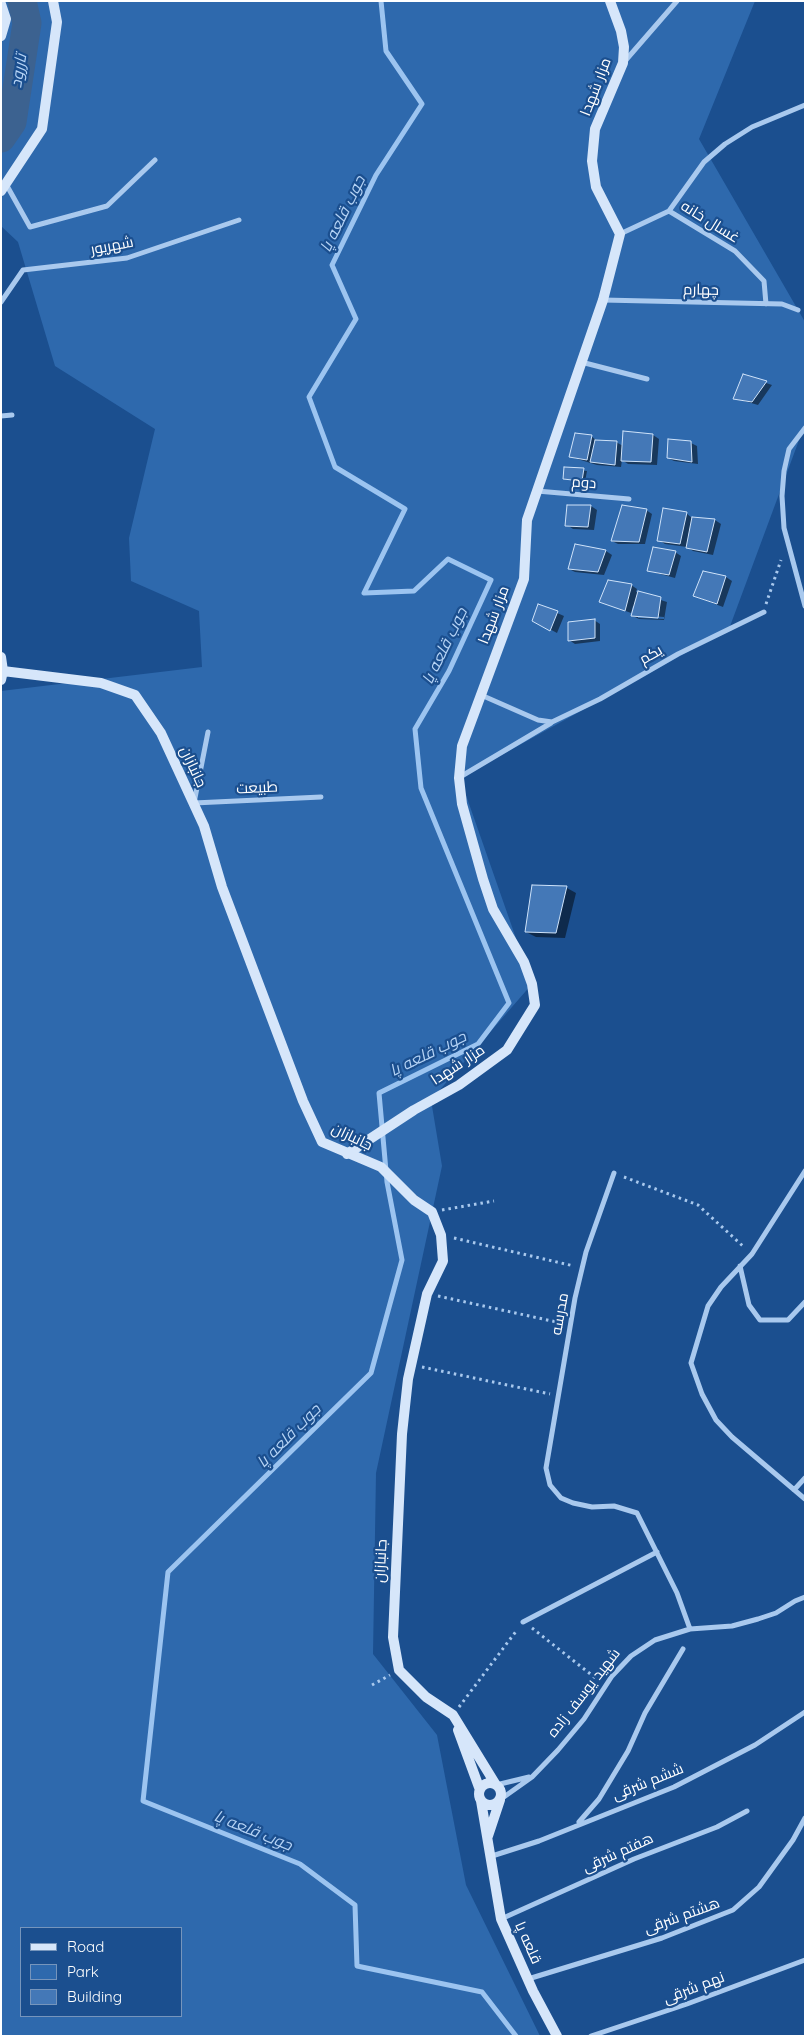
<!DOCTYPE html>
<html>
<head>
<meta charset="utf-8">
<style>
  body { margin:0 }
  #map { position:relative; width:806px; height:2037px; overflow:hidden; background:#1b4f8f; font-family:Quicksand,sans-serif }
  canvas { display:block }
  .frame { position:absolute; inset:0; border:2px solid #fff; pointer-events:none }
  .legend { position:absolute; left:20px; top:1927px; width:162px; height:90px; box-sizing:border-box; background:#1b4f8f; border:1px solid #7695bc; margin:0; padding:6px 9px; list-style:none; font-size:15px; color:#fff }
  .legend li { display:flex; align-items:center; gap:10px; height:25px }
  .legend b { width:25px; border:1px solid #7695bc }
</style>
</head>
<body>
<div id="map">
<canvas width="806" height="2037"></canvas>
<div class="frame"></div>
<ul class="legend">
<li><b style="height:6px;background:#d6e6fa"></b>Road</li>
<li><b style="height:14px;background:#2e69ad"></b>Park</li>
<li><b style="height:14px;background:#4478b7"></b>Building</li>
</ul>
</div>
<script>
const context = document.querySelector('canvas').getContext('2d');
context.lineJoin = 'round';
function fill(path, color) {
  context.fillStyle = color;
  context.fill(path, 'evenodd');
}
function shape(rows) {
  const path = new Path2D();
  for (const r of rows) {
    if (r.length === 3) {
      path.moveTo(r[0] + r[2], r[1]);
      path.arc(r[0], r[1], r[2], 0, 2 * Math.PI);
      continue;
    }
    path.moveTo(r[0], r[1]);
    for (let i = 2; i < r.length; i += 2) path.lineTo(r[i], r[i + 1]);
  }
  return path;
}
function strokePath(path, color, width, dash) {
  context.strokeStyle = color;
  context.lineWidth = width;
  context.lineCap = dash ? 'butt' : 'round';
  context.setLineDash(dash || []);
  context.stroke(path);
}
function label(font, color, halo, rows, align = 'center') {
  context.font = font + ' Quicksand,Cairo,sans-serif';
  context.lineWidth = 4.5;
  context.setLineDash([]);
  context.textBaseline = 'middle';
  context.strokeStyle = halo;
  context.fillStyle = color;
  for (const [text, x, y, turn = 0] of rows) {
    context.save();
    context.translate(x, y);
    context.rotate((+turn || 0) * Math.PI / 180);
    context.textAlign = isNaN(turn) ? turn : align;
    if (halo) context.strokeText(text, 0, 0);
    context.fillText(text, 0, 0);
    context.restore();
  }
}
fill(shape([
  [1,1,755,1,699,139,805,322,805,424,729,629,460,778,532,984,431,1100,442,1166,376,1473,373,1654,437,1735,466,1885,540,2036,1,2036,1,691,202,667,199,611,131,581,129,538,155,429,55,366,18,242,1,226],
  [21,1928,181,1928,181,2016,21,2016]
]), '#2e69ad');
fill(shape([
  [743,375,772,385,758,405,734,398],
  [653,435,659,439,657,465,628,464,622,460,621,467,597,465,571,457,591,436,597,441,616,442,623,446],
  [691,443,697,446,698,464,674,461,668,458],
  [565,468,587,471,585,482,564,479],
  [591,506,597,510,594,530,573,529,567,525,568,507],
  [646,510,652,514,645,544,618,544,612,541],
  [686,513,692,518,715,520,721,524,713,555,693,551,687,547,665,544,659,540],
  [576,545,606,551,612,555,604,575,575,572,569,569],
  [675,552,681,556,675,578,649,571],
  [726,577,732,581,723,607,694,596],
  [631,585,637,589,636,592,667,602,664,620,639,619,633,616,635,607,633,606,631,613,601,602],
  [638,615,664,617,664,619,638,618],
  [539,605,564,616,557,633,533,620],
  [594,620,600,624,600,641,575,644,569,640],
  [533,886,567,888,576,893,565,938,536,937,526,932]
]), '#0007');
strokePath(shape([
  [381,1,386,51,422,104,376,175,332,265,356,319,309,397,335,467,405,509,364,593,414,591,448,559,491,580,449,671,415,729,421,788,509,1003,478,1044,379,1093,387,1182,402,1260,371,1373,168,1572,143,1801,300,1864,355,1905,357,1966,482,1992,516,2036]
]), '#9cc4f0', 5);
strokePath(shape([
  [1,138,12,122,27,23,22,1]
]), '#3c6290', 29);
const building = shape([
  [743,374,767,381,752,402,733,399,743,374],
  [623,431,653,434,651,462,621,461,623,431],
  [575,433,592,435,587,460,569,457,575,433],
  [668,439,691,441,692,462,667,458,668,439],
  [595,440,617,441,615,465,590,462,595,440],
  [564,467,584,468,582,481,563,479,564,467],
  [567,505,591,505,588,527,565,526,567,505],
  [622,505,647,509,639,542,611,541,622,505],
  [663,508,687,512,680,544,657,541,663,508],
  [692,517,715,519,707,552,686,548,692,517],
  [575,544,606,550,598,572,568,569,575,544],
  [653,547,676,551,669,575,647,571,653,547],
  [703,571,726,576,717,604,693,596,703,571],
  [608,580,632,584,625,611,599,602,608,580],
  [638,591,661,597,658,618,631,616,638,591],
  [538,604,558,611,550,631,532,621,538,604],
  [595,619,595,638,568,641,568,622,595,619],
  [532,885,567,886,556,933,525,932,532,885]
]);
fill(building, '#4478b7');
strokePath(building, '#cfe3fa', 1);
strokePath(shape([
  [766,604,781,560],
  [624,1177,698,1205,745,1248],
  [442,1210,494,1201],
  [454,1238,574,1266],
  [438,1296,561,1323],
  [422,1367,550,1394],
  [532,1628,598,1680],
  [372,1685,390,1675],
  [459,1707,517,1630]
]), '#a9c9ee', 3, [2.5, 4]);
strokePath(shape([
  [625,61,677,1],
  [6,184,30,227,107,206,155,160],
  [669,211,735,251,764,281,766,304],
  [620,234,669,211,704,162,725,144,752,127,805,105],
  [603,300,782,304,798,310],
  [1,302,23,270,127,258,239,220],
  [581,362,647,379],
  [1,416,12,415],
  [805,428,789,449,784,471,782,496,784,528,805,606],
  [537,491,629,499],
  [481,695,538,720,552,722,600,699,678,654,764,612],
  [208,732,194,803,321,797],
  [460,777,551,723],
  [805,1171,752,1254,721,1287,708,1306,691,1363,702,1394,716,1420,732,1437,805,1499],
  [740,1266,749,1305,760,1320,788,1320,805,1302],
  [794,1490,805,1478],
  [523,1622,657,1552],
  [690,1629,732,1626,758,1619,776,1613,795,1601,805,1597],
  [496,1785,529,1777],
  [501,1799,532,1777,558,1750,584,1719,612,1676,631,1656,655,1640,690,1629,677,1593,637,1513,614,1506,592,1507,573,1503,561,1498,550,1485,546,1468,575,1298,586,1252,614,1173],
  [579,1822,599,1799,628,1751,645,1713,683,1649],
  [492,1856,539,1841,674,1787,755,1745,805,1712],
  [501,1919,634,1859,717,1827,747,1811],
  [528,1979,662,1938,733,1910,759,1887,793,1840,805,1818],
  [591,2036,687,2004,805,1960]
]), '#a9c9ee', 5);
strokePath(shape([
  [1,4,6,19,1,36],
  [1,191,42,129,57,22,53,1],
  [1,657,3,671,1,680],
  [3,671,101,683,135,695,161,733,204,826,222,887,303,1101,322,1142,381,1167,414,1200,432,1212,441,1235,443,1261,427,1294,408,1379,402,1434,393,1637,399,1670,426,1697,453,1715,496,1785],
  [347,1154,414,1110,459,1085,507,1050,535,1005,532,984,524,962,493,909,483,879,462,804,459,778,462,746,524,579,527,520,603,300,620,234,596,187,592,161,595,129,623,63,624,47,621,31,610,1],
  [458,1730,480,1790],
  [490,1794,11],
  [481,1801,501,1919,533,1991,557,2036],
  [488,1836,500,1800]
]), '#d6e6fa', 10);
label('15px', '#fff', '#1b4f8f', [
  ["مزار شهدا",596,87,-69],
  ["غسال خانه",710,222,32],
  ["شهریور",112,246,-11],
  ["چهارم",701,290,1],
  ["دوم",584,483,4],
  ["مزار شهدا",494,615,-69],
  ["یکم",651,655,-30],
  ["جانبازان",193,767,65],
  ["طبیعت",257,788,-3],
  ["مزار شهدا",458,1065,-33],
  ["جانبازان",352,1137,26],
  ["مدرسه",560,1314,-80],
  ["جانبازان",381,1561,-87],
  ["شهید یوسف زاده",584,1693,-52],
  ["ششم شرقی",648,1782,-22],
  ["هفتم شرقی",618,1853,-24],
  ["هشتم شرقی",682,1916,-20],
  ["قلعه پا",528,1943,66],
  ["نهم شرقی",694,1988,-21]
]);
label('italic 16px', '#b5d3f5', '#1b4f8f', [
  ["تاررود",19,71,-81],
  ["جوب قلعه پا",343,214,-64],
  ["جوب قلعه پا",445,646,-64],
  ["جوب قلعه پا",428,1054,-26],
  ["جوب قلعه پا",289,1436,-45],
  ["جوب قلعه پا",253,1831,22]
]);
</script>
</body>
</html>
